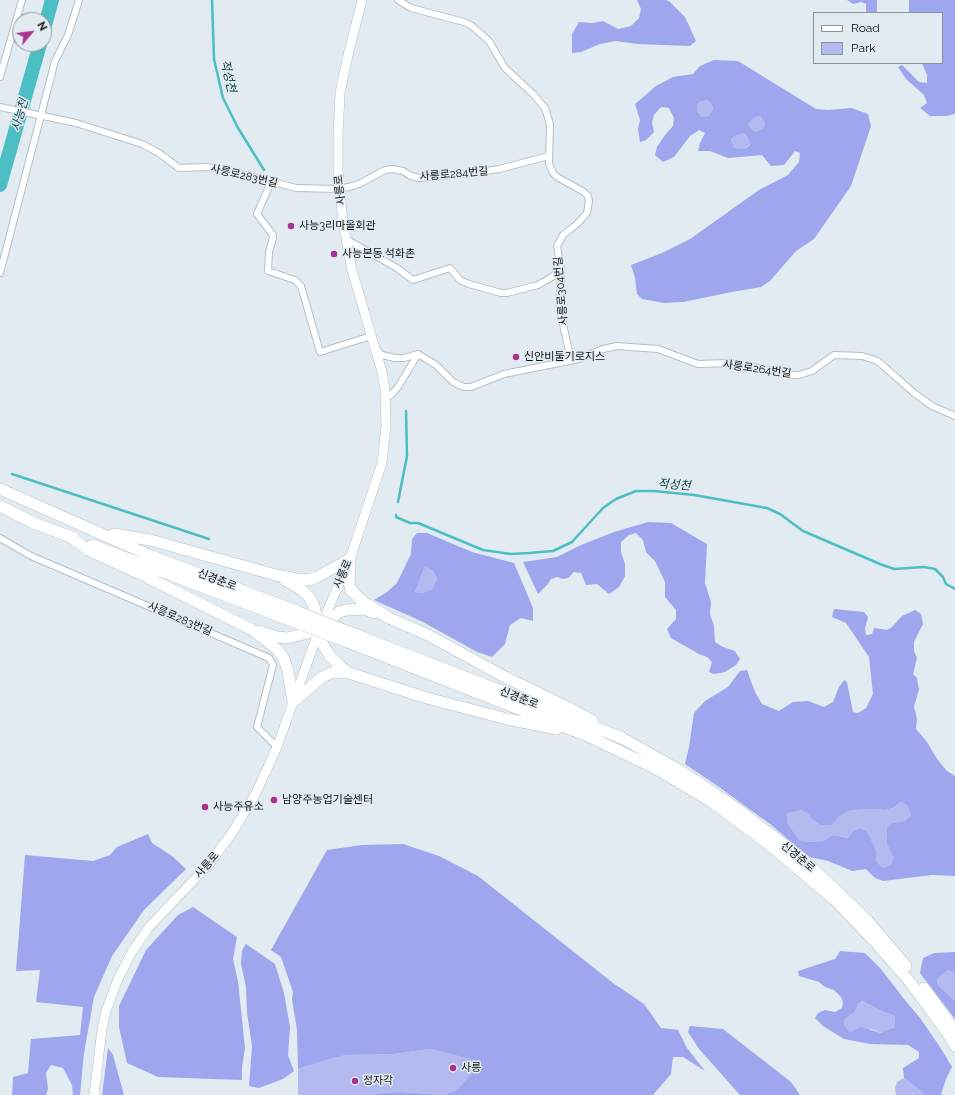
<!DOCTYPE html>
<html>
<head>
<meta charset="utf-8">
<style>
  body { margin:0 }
  #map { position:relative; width:955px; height:1095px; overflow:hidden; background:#e3ebf2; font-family:Raleway,sans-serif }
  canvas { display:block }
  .legend { position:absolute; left:813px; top:12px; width:130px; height:52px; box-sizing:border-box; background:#e3ebf2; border:1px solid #8d9398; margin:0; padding:5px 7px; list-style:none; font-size:12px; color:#0d1012 }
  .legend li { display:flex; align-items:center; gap:8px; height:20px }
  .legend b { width:20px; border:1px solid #8d9398 }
  .north { position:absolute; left:12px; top:12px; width:40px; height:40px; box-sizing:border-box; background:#e3ebf2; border:1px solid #8d9398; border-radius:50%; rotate:61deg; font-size:11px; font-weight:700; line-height:16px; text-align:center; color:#0d1012 }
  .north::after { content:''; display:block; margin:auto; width:14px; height:18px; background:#a8348d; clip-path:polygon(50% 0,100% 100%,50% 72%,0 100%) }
</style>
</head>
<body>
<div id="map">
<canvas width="955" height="1095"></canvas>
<ul class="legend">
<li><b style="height:5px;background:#fff"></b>Road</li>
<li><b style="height:11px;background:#b3baef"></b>Park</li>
</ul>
<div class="north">N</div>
</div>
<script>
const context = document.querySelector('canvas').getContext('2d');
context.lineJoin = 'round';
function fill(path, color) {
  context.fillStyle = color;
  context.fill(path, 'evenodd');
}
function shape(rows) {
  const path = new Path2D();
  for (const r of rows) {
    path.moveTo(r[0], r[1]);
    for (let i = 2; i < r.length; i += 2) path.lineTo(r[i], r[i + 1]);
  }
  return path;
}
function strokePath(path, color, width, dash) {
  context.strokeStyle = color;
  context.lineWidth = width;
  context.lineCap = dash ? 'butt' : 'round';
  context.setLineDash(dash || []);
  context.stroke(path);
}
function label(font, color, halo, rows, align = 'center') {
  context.font = font + ' Raleway,"Noto Sans KR",sans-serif';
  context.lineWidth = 3;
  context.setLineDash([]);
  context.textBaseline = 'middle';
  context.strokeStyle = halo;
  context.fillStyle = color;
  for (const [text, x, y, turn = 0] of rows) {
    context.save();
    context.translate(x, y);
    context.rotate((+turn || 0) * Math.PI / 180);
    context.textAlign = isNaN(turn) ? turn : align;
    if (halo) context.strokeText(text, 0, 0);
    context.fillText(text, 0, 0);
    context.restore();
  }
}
fill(shape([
  [708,100,712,105,713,110,708,116,702,117,697,111,697,106,700,102],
  [760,116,765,123,763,129,755,132,750,127,748,124,754,118],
  [744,133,748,138,750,144,745,149,734,148,731,141,735,136],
  [425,566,433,571,437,579,432,589,423,593,415,592],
  [901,802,907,804,911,815,904,821,893,823,890,849,895,858,891,865,883,868,876,861,876,850,867,831,860,828,853,831,848,838,833,835,823,841,809,842,799,840,787,822,787,812,792,811,801,810,808,814,811,818,837,818,848,811,866,809,885,810,893,808],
  [948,970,955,974,955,1001,937,984,938,978],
  [862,1001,884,1012,895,1016,895,1027,884,1031,881,1033,872,1029,850,1032,843,1026,844,1020,855,1012,858,1004],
  [430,1049,470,1059,476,1070,457,1090,443,1095,403,1092,378,1093,375,1095,298,1095,298,1069,330,1059,346,1055,394,1054],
  [904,1078,917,1088,924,1095,896,1095,895,1088,897,1082]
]), '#b3baef');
fill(shape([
  [637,0,666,0,670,2,685,17,696,41,690,46,637,44,616,41,600,44,581,52,572,53,572,34,579,22,592,23,603,21,618,29,631,26,639,18,641,9],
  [847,0,877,0,877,13,866,13,866,4,861,2,853,4],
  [909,0,955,0,955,114,946,116,930,116,920,108,927,103,924,95,906,79,898,67,902,65,919,82,927,83,927,75,922,63,942,63,942,13,909,13],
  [714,60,738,61,816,109,828,110,851,108,868,114,871,126,851,186,814,239,796,251,770,281,761,287,732,292,683,302,664,303,642,299,637,294,635,278,631,265,662,253,690,239,759,190,788,175,799,162,800,153,795,151,784,165,771,166,762,155,728,158,710,151,698,151,700,143,705,133,699,130,690,136,674,157,663,162,655,155,657,147,665,135,673,126,674,118,669,108,661,107,654,115,652,123,654,132,646,140,640,142,638,129,640,120,635,104,656,86,673,77,693,74,700,66],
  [708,100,712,105,713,110,708,116,702,117,697,111,697,106,700,102],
  [760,116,765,123,763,129,755,132,750,127,748,124,754,118],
  [744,133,748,138,750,145,745,149,734,148,731,140,735,136],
  [648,522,671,523,707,544,705,583,711,602,710,614,714,626,715,642,723,647,735,651,740,659,736,665,725,672,714,674,709,672,712,662,707,657,699,654,671,638,667,629,676,619,676,610,665,597,665,582,655,561,646,552,643,540,636,533,629,535,621,542,621,552,625,564,625,576,619,587,609,594,597,584,586,585,581,573,574,572,568,578,563,579,557,577,551,579,548,584,538,594,523,562,557,557,581,545,614,532],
  [417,533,427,533,472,552,514,563,533,608,533,621,521,618,510,625,505,644,492,657,477,652,423,622,374,600,387,592,397,583,411,554,412,539],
  [425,566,433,571,437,579,432,589,423,593,415,592],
  [834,609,864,612,868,617,865,628,866,635,872,634,874,628,887,630,892,627,902,616,915,610,921,614,923,624,914,642,914,651,917,658,913,674,917,678,919,689,914,707,917,719,916,729,927,742,937,759,947,771,955,776,955,876,932,875,883,881,875,878,866,869,852,871,828,861,809,857,770,824,719,787,685,764,689,747,694,713,705,701,728,687,740,671,747,670,755,692,762,704,779,711,793,702,808,701,824,707,833,702,839,687,844,680,847,682,853,712,858,713,866,708,873,694,869,657,846,623,832,617],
  [901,802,907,805,911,815,904,821,893,823,887,828,887,843,894,858,891,865,883,868,876,861,876,850,867,831,860,828,853,831,848,838,833,835,823,841,809,842,799,840,787,822,787,813,801,810,808,814,811,818,821,825,832,825,837,818,848,811,866,809,885,810,893,808],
  [148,834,152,843,172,856,186,869,144,910,112,956,94,997,84,1053,80,1095,73,1095,72,1085,63,1068,51,1065,46,1073,48,1089,46,1095,12,1095,13,1077,28,1073,31,1039,80,1035,83,1007,36,1002,40,970,16,971,25,855,93,861,110,855,117,847],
  [403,844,439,856,478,876,613,983,644,1004,661,1028,678,1030,687,1048,705,1071,683,1057,673,1057,671,1074,653,1095,375,1095,378,1093,403,1092,443,1095,457,1090,476,1069,470,1059,430,1049,394,1054,346,1055,330,1059,298,1069,297,1030,292,999,293,992,281,957,271,950,327,850,362,845],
  [193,907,237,937,233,959,238,981,245,1048,242,1067,242,1080,158,1077,127,1063,119,1027,119,1006,146,950,178,915],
  [246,944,275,964,284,993,290,1027,288,1055,294,1071,283,1079,259,1088,249,1086,252,1046,247,1013,246,987,241,964,242,950],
  [840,951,865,953,881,969,904,999,920,1018,940,1047,952,1067,946,1079,941,1095,924,1095,917,1088,904,1078,903,1068,919,1058,919,1052,908,1045,870,1044,844,1039,823,1026,815,1018,818,1013,825,1010,835,1012,842,1008,843,1002,841,997,834,990,825,987,819,982,799,976,798,971,835,959],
  [862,1001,884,1012,895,1016,895,1027,884,1031,881,1033,861,1027,850,1032,844,1026,844,1020,855,1012,858,1004],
  [955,952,955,974,948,970,938,978,937,984,955,1001,955,1019,920,973,923,958,934,953],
  [690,1026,723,1029,791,1082,800,1095,740,1095,699,1049,688,1032],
  [108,1048,113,1055,124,1095,102,1095]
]), '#9ea6ed');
strokePath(shape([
  [212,0,214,59,223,98,238,128,264,170],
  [12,474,209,539],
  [398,502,407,456,406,411],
  [396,515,396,517,410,523,418,523,483,550,511,554,529,553,553,551,572,542,603,508,616,499,636,491,654,491,694,495,767,508,780,514,803,531,880,564,894,569,924,567,935,569,943,577,946,584,955,589]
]), '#4cbfc4', 2.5);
strokePath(shape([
  [44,29,52,0],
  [0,185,40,44]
]), '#4cbfc4', 14);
const street = shape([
  [398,0,411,8,464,22,472,26,489,41,505,68,533,94,545,108,550,124,549,164,553,173,557,177,584,192,588,196,589,201,587,213,578,223,563,235,557,246,561,269,560,310,571,361],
  [0,77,22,0],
  [0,107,76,123,142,144,159,153,179,168,206,167,226,170,296,188,339,189,353,186,361,183,385,170,392,169,403,171,411,176,419,178,481,172,499,169,549,156],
  [271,182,257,214,273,235,273,238,269,252,268,271,295,280,301,286,320,352,371,336],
  [346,239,397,268,413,280,450,268,460,280,469,284,501,293,507,293,538,285,552,277,561,269],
  [0,273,55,61,68,35,79,0],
  [376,349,382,355,395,358,404,358,418,354],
  [385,399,391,395,398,387,418,354,436,365,453,382,459,385,464,387,471,387,504,374,579,359,603,349,617,346,658,349,698,364,729,363,738,364,792,375,799,375,812,371,834,355,862,356,875,360,879,362,914,393,932,406,955,416],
  [0,538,31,556,269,658,273,665,257,727,277,747]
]);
const secondary = shape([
  [94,1095,102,1029,106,1011,118,979,132,952,149,927,210,863,234,830,256,793,277,747,319,630,350,559,382,463,386,426,385,389,382,372,352,270,343,222,338,171,338,135,340,93,348,55,362,0]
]);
const highway = shape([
  [0,489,149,555,299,612],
  [0,506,34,523,74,538],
  [114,534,150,540,276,575,297,579,309,580,317,577,350,559],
  [68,535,88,550,147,577,251,629,278,650,284,659,288,671,293,702,322,677,333,672,349,673,427,698,507,719,557,729],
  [92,545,295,622],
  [350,559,349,582,351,590,362,601,389,618,428,635,503,676,575,711,593,721],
  [285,580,302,590,310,598,314,606,323,645,330,656,340,666,349,673],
  [259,631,276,637,288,638,319,630,339,612,346,610,365,609,374,613],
  [349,632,622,738,686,774,739,810,803,859,867,920,906,966],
  [345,641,590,737,655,768,712,802,767,843,835,900,876,943,910,982,946,1031,955,1046],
  [924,988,955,1031]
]);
strokePath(street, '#b6bfc4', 8);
strokePath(secondary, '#b6bfc4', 10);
strokePath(highway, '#b6bfc4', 12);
strokePath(street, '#fff', 6);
strokePath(secondary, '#fff', 9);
strokePath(highway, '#fff', 11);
const highwayBridge = shape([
  [299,612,349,632],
  [295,622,345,641]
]);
strokePath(highwayBridge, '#b6bfc4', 12, []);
strokePath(highwayBridge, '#fff', 11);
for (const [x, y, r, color] of [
  [291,226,4,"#a8348d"],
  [334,254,4,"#a8348d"],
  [516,357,4,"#a8348d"],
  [274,800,4,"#a8348d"],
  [205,807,4,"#a8348d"],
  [453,1068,4,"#a8348d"],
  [355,1081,4,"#a8348d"]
]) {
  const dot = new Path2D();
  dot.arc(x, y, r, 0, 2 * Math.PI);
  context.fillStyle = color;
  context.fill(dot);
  strokePath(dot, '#e3ebf2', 1.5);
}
label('11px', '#0d1012', '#e3ebf2', [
  ["사릉로284번길",454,174,-5],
  ["사릉로283번길",244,176,13],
  ["사릉로",340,190,-96],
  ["사릉로304번길",561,291,-95],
  ["사릉로264번길",757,369,8],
  ["사릉로",343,574,-67],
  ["신경춘로",217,580,21],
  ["사릉로283번길",180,619,23],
  ["신경춘로",519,698,21],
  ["신경춘로",798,857,40],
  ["사릉로",207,865,-49]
]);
label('11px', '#0d1012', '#e3ebf2', [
  ["사능3리마을회관",299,226],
  ["사능본동.석화촌",342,254],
  ["신안비둘기로지스",524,357],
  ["남양주농업기술센터",282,800],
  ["사능주유소",213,807],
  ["사릉",461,1068],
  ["정자각",363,1081]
], 'left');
label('italic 12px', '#0a4042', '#e3ebf2', [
  ["적성천",228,76,77],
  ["사능천",20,115,-74],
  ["적성천",674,485,4]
]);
</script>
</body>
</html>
